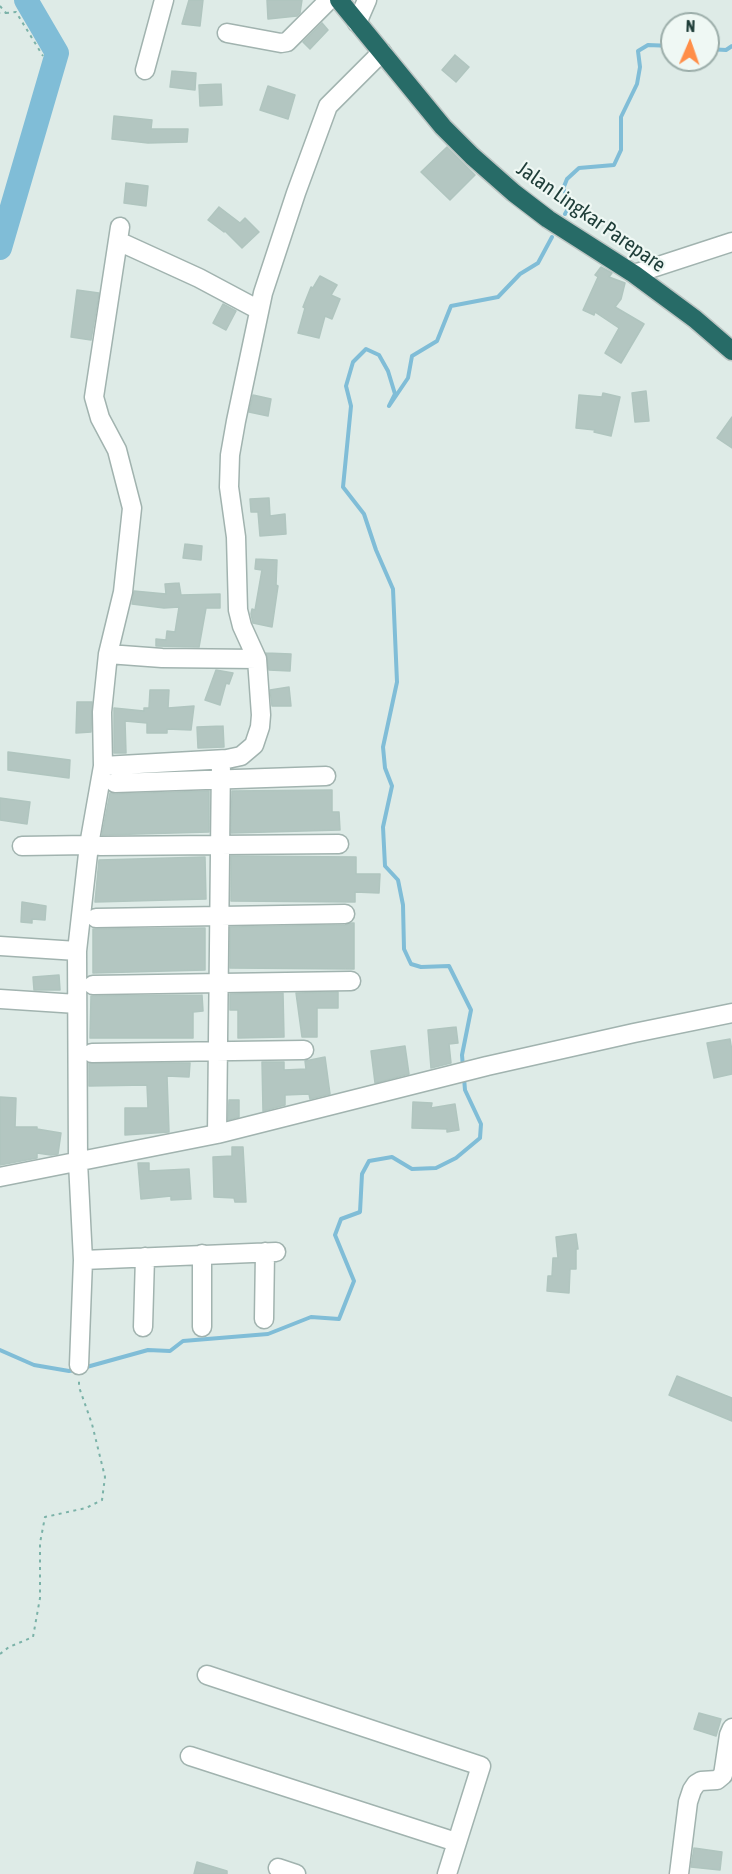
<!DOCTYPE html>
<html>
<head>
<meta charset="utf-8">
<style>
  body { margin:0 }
  #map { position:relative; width:732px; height:1874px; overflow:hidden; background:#deebe7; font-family:"Asap Condensed",sans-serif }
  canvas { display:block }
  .north { position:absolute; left:660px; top:12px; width:60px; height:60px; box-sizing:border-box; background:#eff8f4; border:2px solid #9bada9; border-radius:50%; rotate:2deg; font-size:16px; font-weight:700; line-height:24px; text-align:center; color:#1e3d38 }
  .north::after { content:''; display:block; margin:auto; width:21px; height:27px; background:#ff8e48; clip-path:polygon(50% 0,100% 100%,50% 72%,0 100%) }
</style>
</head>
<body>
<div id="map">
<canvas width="732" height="1874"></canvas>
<div class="north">N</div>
</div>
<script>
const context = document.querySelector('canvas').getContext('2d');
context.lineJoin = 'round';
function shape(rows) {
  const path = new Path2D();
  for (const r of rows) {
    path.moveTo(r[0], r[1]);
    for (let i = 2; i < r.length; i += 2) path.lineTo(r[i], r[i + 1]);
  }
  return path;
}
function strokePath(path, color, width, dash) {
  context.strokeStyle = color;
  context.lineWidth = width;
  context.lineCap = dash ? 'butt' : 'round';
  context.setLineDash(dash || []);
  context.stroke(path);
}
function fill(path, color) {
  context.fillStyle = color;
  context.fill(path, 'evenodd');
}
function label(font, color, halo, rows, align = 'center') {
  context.font = font + ' "Asap Condensed",sans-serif';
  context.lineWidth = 4.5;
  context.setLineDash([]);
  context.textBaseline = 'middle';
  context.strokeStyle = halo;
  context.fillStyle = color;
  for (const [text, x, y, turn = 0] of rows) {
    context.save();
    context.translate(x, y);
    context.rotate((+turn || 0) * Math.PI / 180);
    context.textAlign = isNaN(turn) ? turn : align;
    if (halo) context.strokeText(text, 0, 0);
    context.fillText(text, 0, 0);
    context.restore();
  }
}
strokePath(shape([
  [708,49,726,50,732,46],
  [565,214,572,202,563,189,567,179,579,168,614,165,621,150,621,117,637,84,640,67,638,51,648,45,672,46],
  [463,1067,462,1055,471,1010,449,966,421,967,411,964,404,949,403,905,398,880,385,866,383,827,392,786,385,768,383,747,397,682,393,589,376,550,364,514,343,487,351,406,346,386,353,362,366,349,379,355,388,371,395,394,389,406,408,378,412,356,437,341,451,306,498,297,520,274,538,263,552,237],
  [0,1350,34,1365,69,1371,76,1370],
  [83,1368,148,1350,170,1351,183,1341,268,1334,311,1317,339,1319,354,1281,335,1235,341,1219,360,1212,362,1174,369,1161,392,1157,412,1169,436,1168,456,1158,480,1138,481,1124,465,1090,464,1078]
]), '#80bdd7', 4);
strokePath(shape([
  [0,248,57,53,26,0]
]), '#80bdd7', 24);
const building = shape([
  [189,0,203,0,200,26,182,24,189,0],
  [267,0,302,0,300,13,297,16,268,19,267,0],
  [322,23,328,30,310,49,303,42,322,23],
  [455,55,469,67,456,82,442,70,455,55],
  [172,71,196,73,195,90,170,87,172,71],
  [221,84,222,105,200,106,199,85,221,84],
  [268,86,295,95,288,119,260,110,268,86],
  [114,116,152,120,151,129,188,129,187,142,148,143,112,139,114,116],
  [447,147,475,175,450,200,421,172,447,147],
  [126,183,148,186,146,206,124,203,126,183],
  [219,207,240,223,245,218,259,232,242,248,225,231,224,232,208,220,219,207],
  [601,267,612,273,609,277,625,283,621,299,615,307,644,324,621,363,605,353,619,328,595,312,594,315,583,310,598,277,595,275,601,267],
  [320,276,337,285,331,295,340,299,332,319,325,316,319,338,298,333,305,308,303,307,311,287,313,288,320,276],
  [77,290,99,293,91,340,71,337,77,290],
  [223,304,236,311,226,330,213,323,223,304],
  [646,391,649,421,635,422,632,393,646,391],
  [603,393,620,397,611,436,594,432,595,430,576,428,579,395,602,397,603,393],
  [253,395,271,399,268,416,249,412,253,395],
  [732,417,732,448,717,438,732,417],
  [269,498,270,516,285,514,286,534,260,536,258,512,251,512,250,499,269,498],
  [185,544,202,546,201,560,183,558,185,544],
  [256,559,277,560,276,585,278,586,272,627,253,623,251,614,252,609,255,610,262,570,255,569,256,559],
  [179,583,181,595,220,594,220,608,206,608,199,647,156,646,156,639,166,640,167,631,175,632,179,607,164,608,132,604,134,591,166,594,165,584,179,583],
  [266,653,291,654,290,671,269,670,266,653],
  [216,670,233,673,229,684,226,683,220,705,205,700,216,670],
  [289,687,291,706,272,706,270,690,289,687],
  [150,690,169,690,168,708,194,706,191,730,167,729,167,733,147,733,147,723,125,721,126,753,114,753,114,708,144,711,144,708,149,708,150,690],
  [77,702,92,702,91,732,76,733,77,702],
  [223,726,224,747,198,748,197,727,223,726],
  [8,752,70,760,69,778,8,770,8,752],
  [332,790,332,812,339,812,340,830,231,833,232,791,332,790],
  [209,791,209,832,102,835,110,793,115,794,209,791],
  [0,798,30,802,27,824,0,820,0,798],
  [231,856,356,857,356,874,380,874,379,893,355,892,355,902,231,901,231,856],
  [205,857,206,899,95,902,99,860,205,857],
  [22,902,46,906,45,920,32,919,32,923,21,922,22,902],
  [351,923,354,923,354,969,230,968,230,927,345,925,351,923],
  [205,928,205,970,93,973,93,929,205,928],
  [59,975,60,990,34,990,33,977,59,975],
  [338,992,338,1008,317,1008,317,1037,302,1037,296,993,338,992],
  [283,993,284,1037,238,1038,238,1010,230,1010,230,994,283,993],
  [202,995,203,1011,193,1012,193,1038,90,1038,91,996,202,995],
  [456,1027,458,1043,449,1044,451,1063,431,1068,428,1030,456,1027],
  [730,1039,732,1051,732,1074,714,1078,707,1043,730,1039],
  [405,1046,409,1074,375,1083,371,1051,405,1046],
  [325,1057,330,1094,310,1099,309,1094,285,1095,285,1105,263,1111,262,1062,284,1062,284,1070,306,1069,305,1061,325,1057],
  [89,1063,190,1063,189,1077,167,1076,169,1132,125,1135,125,1108,148,1108,147,1085,89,1086,89,1063],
  [0,1097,16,1098,15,1127,37,1127,37,1129,61,1133,58,1154,51,1155,37,1153,37,1158,0,1165,0,1097],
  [229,1100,239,1100,239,1117,228,1120,229,1100],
  [413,1102,432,1103,431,1108,455,1104,459,1130,447,1132,447,1129,412,1128,413,1102],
  [232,1147,243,1147,246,1202,235,1202,234,1198,214,1197,213,1157,232,1156,232,1147],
  [138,1163,149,1163,149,1171,189,1169,191,1199,171,1200,171,1196,141,1199,138,1163],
  [576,1234,578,1249,576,1249,576,1269,570,1269,569,1293,547,1291,548,1276,552,1276,553,1258,558,1258,556,1237,576,1234],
  [677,1376,732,1398,732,1421,669,1395,677,1376],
  [699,1713,721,1719,716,1736,694,1729,699,1713],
  [694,1848,722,1852,720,1870,691,1867,694,1848],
  [197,1862,227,1871,227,1874,194,1874,197,1862]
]);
fill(building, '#b3c6c1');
strokePath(building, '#b0c5bf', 1.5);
const minor = shape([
  [357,23,367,0],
  [227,33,281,43,287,42,329,0],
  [145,70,164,0],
  [118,241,199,278,259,310],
  [634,274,732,242],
  [108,654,123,592,132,508,117,450,100,418,94,397,120,227],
  [103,766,102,712,108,654,162,658,257,659],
  [115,783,326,776],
  [22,846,89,845],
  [100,846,339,844],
  [96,918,345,914],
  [0,946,77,951],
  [93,985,351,981],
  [0,999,77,1004],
  [92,1053,304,1050],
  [217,1134,221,760],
  [0,1177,217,1134,487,1066,634,1033,732,1013],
  [83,1260,276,1252],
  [264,1319,265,1252],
  [143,1327,145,1257],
  [202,1327,202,1254],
  [79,1365,83,1260,78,1162,77,951,89,845,103,766,227,759,241,756,254,745,260,727,261,715,257,659,242,626,238,610,236,537,229,487,230,455,236,421,263,293,296,193,328,106,382,52],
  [207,1675,481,1766,447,1874],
  [190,1756,456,1842],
  [278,1868,296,1874],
  [679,1874,688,1802,692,1790,696,1784,701,1781,717,1780,723,1775,729,1735,732,1728]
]);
const highway = shape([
  [339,0,443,127,472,156,514,193,548,219,634,274,695,319,732,351]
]);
strokePath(minor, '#a1b3af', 21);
strokePath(highway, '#bcc5c3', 21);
strokePath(shape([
  [0,6,6,13,0,13],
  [6,13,16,12,43,56],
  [0,1654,9,1647,33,1637,40,1598,40,1543,45,1517,86,1508,102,1500,105,1477,92,1424,79,1387,79,1380]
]), '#7bb2a8', 2, [3, 4.5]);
strokePath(minor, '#fff', 18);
strokePath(highway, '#276b67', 18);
label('21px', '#1e3d38', '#eff8f4', [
  ["Jalan Lingkar Parepare",591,217,35]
]);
</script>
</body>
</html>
